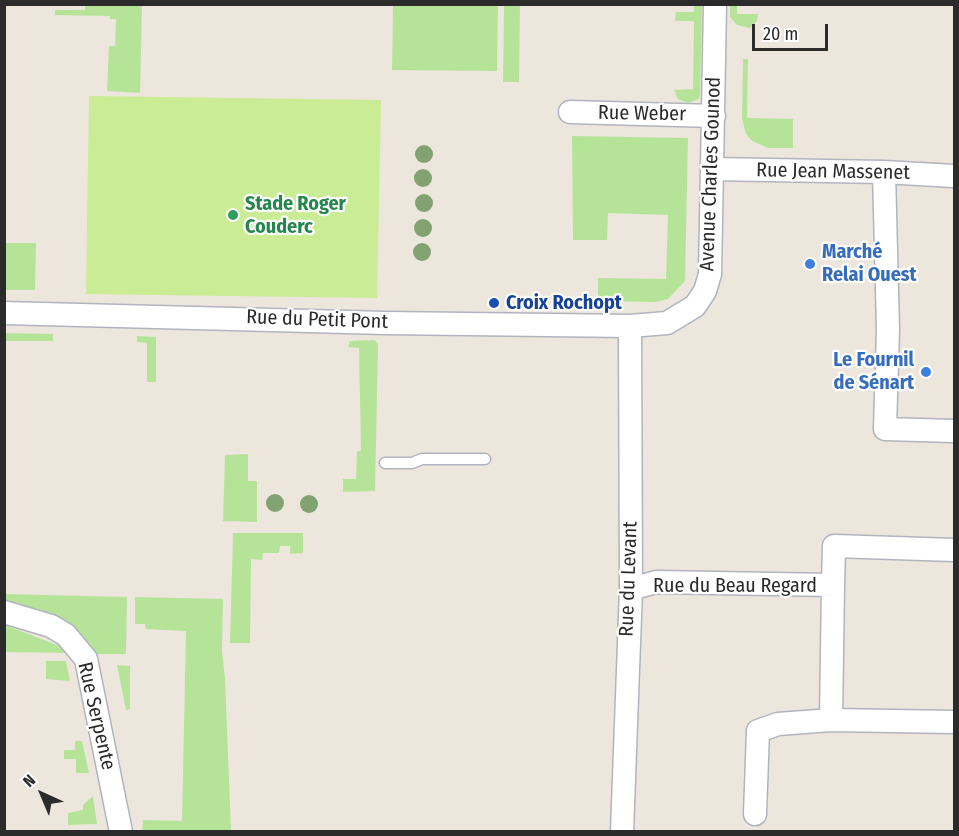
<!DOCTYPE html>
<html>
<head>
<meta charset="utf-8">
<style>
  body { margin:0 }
  #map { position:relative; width:959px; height:836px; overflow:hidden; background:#ede6dd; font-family:"Fira Sans Condensed",sans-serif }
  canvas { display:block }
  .frame { position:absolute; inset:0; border:6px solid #2b2b2b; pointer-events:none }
  .north { position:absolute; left:12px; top:764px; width:60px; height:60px; -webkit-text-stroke:4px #fff; paint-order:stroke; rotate:316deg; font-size:16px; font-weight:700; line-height:24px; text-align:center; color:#2b2b2b }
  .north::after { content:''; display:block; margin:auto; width:21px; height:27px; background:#2b2b2b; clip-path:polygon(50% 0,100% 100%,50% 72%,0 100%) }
  .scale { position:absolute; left:752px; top:24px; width:76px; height:27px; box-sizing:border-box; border:3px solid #2b2b2b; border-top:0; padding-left:8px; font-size:18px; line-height:21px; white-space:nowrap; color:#2b2b2b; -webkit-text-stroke:4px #fff; paint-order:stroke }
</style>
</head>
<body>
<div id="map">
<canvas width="959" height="836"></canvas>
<div class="frame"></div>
<div class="north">N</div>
<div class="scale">20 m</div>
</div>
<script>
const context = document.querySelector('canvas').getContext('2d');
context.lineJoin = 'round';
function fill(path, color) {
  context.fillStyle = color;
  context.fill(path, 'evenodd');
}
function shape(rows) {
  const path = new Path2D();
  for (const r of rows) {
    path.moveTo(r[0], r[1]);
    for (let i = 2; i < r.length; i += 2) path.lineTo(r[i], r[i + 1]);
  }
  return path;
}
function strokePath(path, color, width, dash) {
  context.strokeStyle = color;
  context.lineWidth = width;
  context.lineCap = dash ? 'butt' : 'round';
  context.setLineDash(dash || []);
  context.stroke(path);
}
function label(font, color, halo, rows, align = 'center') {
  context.font = font + ' "Fira Sans Condensed",sans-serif';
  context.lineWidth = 4.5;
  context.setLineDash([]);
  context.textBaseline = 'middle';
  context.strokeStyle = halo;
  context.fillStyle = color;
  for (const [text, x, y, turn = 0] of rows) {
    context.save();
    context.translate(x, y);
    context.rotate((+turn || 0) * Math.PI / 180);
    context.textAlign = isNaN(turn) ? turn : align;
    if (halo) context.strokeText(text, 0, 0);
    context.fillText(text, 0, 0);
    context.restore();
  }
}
fill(shape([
  [85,5,142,5,140,93,107,91,109,46,115,46,116,19,110,19,110,16,55,15,55,10,85,10],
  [393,5,498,5,497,71,392,70],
  [504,5,520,5,519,82,503,82],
  [694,5,702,5,700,94,699,99,688,103,678,99,674,90,693,89,694,21,675,21,676,12,694,12],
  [730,5,737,5,737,14,758,14,757,21,750,28,737,25,730,17],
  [743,59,748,59,747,118,793,119,793,148,768,148,752,141,746,134,742,119],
  [572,136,688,138,685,281,668,299,655,302,598,301,598,278,666,279,668,215,608,213,607,240,573,240],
  [5,243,36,243,35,290,5,290],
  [5,333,53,334,53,341,5,341],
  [137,336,156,337,156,382,147,382,147,343,137,342],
  [375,340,378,345,375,491,343,492,343,479,356,479,357,451,361,451,359,348,348,347,350,341],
  [248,454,248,481,257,481,257,522,223,521,225,455],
  [233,533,303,533,303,553,290,554,290,546,280,546,279,553,263,553,262,560,251,559,250,643,230,643],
  [5,594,127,597,126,654,91,654,5,604],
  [135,597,223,599,222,651,225,678,231,831,142,831,143,820,182,821,186,631,146,629,145,624,135,624],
  [5,625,57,645,63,640,74,653,5,652],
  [46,661,66,661,70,681,46,679],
  [117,665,130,666,130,709,126,710],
  [75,741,82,741,89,773,76,773,76,759,64,759,64,750,75,750],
  [93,796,97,824,68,825,68,813,83,810,83,805]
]), '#b5e499');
fill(shape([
  [89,96,381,100,377,298,86,294]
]), '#c9ec95');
const lane = shape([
  [385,463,412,463,422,459,485,459]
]);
const street = shape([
  [570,112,714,116],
  [712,169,884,172,954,176],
  [884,172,888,329,885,429,954,431],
  [4,313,385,323,630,326,667,323,695,306,705,291,710,274,715,4],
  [833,585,834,546,954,550],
  [631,589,656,582,833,585,831,720,954,722],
  [4,612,51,626,66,635,86,659,121,832],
  [755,814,758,731,778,724,831,720],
  [622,832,631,589,630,326]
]);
strokePath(lane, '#b1b4bf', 13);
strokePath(street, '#b1b4bf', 25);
strokePath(lane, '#fff', 10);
strokePath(street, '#fff', 22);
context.fillStyle = '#83a271';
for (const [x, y] of [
  [424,154],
  [423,178],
  [424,203],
  [423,228],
  [422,252],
  [275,503],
  [309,504]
]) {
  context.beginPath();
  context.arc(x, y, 9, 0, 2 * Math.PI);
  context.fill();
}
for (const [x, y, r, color] of [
  [233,215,6,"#2e9e5b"],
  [810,264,6,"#3f7fe0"],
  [494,303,6,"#1a4fb4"],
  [926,372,6,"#3f7fe0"]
]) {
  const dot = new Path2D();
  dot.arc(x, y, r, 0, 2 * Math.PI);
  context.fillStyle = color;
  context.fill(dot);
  strokePath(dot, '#fff', 2);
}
label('20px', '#2b2b2b', '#fff', [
  ["Rue Weber",642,114,1],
  ["Rue Jean Massenet",833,172,1],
  ["Avenue Charles Gounod",711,174,-88],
  ["Rue du Petit Pont",317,320,2],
  ["Rue du Levant",629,579,-88],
  ["Rue du Beau Regard",735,586],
  ["Rue Serpente",96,716,77]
]);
label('bold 20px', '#27864d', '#fff', [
  ["Stade Roger",245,204],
  ["Couderc",245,227]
], 'left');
label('bold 20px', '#366cbe', '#fff', [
  ["Marché",822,252],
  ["Relai Ouest",822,275],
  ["Le Fournil",914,360,"right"],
  ["de Sénart",914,383,"right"]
], 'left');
label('bold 20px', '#164399', '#fff', [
  ["Croix Rochopt",506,303]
], 'left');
</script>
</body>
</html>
